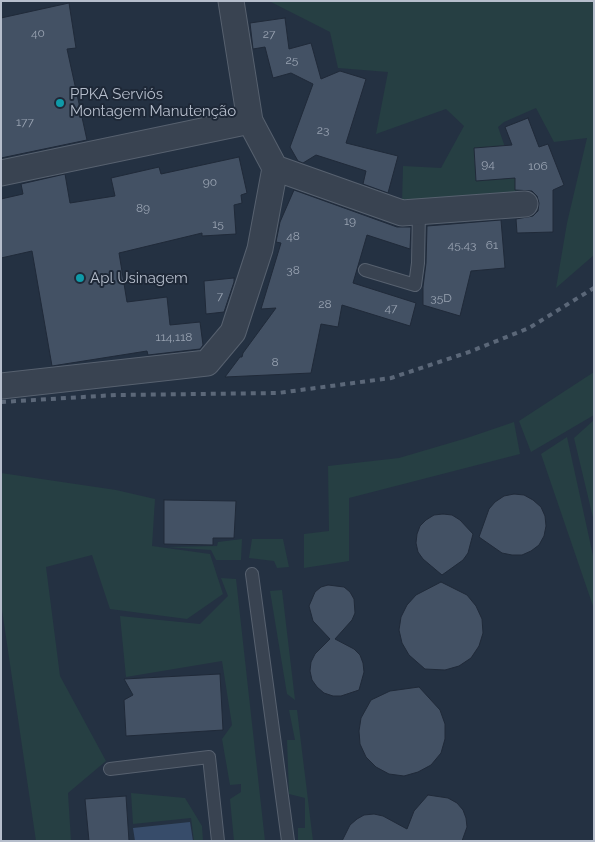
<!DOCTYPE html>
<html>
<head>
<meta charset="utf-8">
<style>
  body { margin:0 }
  #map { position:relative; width:595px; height:842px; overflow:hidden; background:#243142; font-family:Raleway,sans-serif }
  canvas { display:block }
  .frame { position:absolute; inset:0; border:2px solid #b6becc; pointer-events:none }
</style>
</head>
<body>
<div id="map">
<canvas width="595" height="842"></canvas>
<div class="frame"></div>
</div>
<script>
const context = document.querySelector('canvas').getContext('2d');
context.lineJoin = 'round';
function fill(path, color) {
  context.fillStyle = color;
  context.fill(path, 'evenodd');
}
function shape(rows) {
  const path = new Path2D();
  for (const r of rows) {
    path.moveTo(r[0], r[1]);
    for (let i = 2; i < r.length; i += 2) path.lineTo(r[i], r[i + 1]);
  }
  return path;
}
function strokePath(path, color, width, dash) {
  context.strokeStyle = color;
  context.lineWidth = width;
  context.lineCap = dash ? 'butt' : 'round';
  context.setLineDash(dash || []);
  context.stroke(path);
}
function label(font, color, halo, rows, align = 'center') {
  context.font = font + ' Raleway,sans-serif';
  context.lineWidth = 4;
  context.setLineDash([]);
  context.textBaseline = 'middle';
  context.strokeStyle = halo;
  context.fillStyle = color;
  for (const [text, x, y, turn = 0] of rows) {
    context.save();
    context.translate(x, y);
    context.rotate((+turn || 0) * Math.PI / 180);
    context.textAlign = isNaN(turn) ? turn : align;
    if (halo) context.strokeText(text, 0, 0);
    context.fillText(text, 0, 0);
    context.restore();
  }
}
fill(shape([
  [269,1,594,1,594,255,556,288,567,223,587,138,554,142,536,108,504,122,498,127,521,193,402,203,403,166,441,168,464,126,446,109,376,134,388,72,338,68,330,32],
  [594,372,594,415,531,452,519,421],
  [594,420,594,522,574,438],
  [514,422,520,454,349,498,349,561,304,568,304,534,329,531,328,466,399,458,467,438],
  [567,437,594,560,594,609,541,454],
  [1,473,116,490,155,499,152,546,210,554,223,594,187,619,110,609,92,555,46,567,60,676,106,761,68,793,71,841,36,841,1,603],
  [242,539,241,560,216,560,211,550,166,547,217,546,218,542],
  [252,539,283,539,289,567,277,568,274,561,249,558],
  [221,578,236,579,265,841,234,841,230,799,241,792,241,784,230,785,222,739,232,725,222,661,126,677,120,616,200,624,228,596],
  [282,590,295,700,287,694,270,591],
  [289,710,297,710,313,841,298,841,298,828,305,828,305,798,289,794,287,740,295,740],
  [131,793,185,798,202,826,203,841,194,841,191,818,133,824]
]), '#263f43');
fill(shape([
  [190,822,193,841,135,841,133,828]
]), '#374c6a');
const building = shape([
  [69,3,76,48,67,49,87,140,1,158,1,18,69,3],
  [285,18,289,49,311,43,321,79,340,71,366,79,346,143,398,156,388,193,363,184,366,171,316,155,303,163,298,161,290,147,313,84,291,73,273,78,265,47,253,49,250,23,285,18],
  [528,118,539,147,548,144,564,185,553,190,553,232,517,233,516,219,533,216,538,211,539,203,537,196,532,191,515,190,515,178,476,181,474,148,512,145,505,127,528,118],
  [239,157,247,193,241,195,242,203,234,205,236,234,202,236,202,233,119,253,127,302,167,297,170,325,200,322,203,345,200,349,148,355,147,351,52,366,32,251,1,258,1,199,23,194,21,184,65,174,70,203,115,196,111,178,159,167,161,174,239,157],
  [294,190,397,227,411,227,410,249,367,235,353,283,416,303,410,326,342,305,338,327,321,324,311,373,225,377,240,357,242,357,243,353,276,308,261,309,281,243,276,242,280,222,294,190],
  [501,220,505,268,471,271,460,316,423,305,423,287,426,263,427,226,501,220],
  [234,278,234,282,224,312,206,314,204,281,234,278],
  [514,494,524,495,533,500,541,507,545,516,546,526,544,536,539,545,531,551,522,555,512,555,502,553,479,537,489,509,495,502,504,496,514,494],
  [164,500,236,501,234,538,213,538,213,545,164,544,164,500],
  [443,514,452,515,460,520,473,534,468,553,463,560,442,575,423,559,418,552,416,543,417,534,420,526,426,520,434,515,443,514],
  [441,582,467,595,476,606,482,619,483,633,479,646,471,658,459,666,445,670,425,669,409,655,402,643,399,630,401,617,407,605,416,595,441,582],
  [328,585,344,587,350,592,354,599,355,613,352,620,335,639,354,649,360,655,363,663,364,672,359,690,341,696,333,696,324,693,317,687,312,680,310,671,311,662,315,654,330,639,313,621,309,606,315,592,321,587,328,585],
  [220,674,223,730,126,736,124,700,133,695,124,679,220,674],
  [419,687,440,710,445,724,445,739,441,753,431,765,418,772,404,776,389,774,376,767,366,757,360,744,359,731,361,718,371,700,390,691,419,687],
  [428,795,448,798,457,803,463,810,466,818,467,827,462,841,342,841,350,825,357,819,364,815,374,814,383,816,407,829,414,811,428,795],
  [126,796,129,841,89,841,85,799,126,796]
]);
fill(building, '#435164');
strokePath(building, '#202a39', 1);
const lane = shape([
  [365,270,415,285,418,263,419,212],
  [252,574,288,841],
  [110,769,209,757,218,841]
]);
const street = shape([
  [275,168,402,213,525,204],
  [1,173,250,121],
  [1,386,207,363,233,332,260,249,275,168,250,121,231,1]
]);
strokePath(lane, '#57616f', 14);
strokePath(street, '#57616f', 27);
strokePath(lane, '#394351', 12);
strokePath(street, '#394351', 25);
strokePath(shape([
  [1,402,116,395,278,393,391,378,469,352,529,328,594,288]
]), '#5b6778', 4, [5, 5]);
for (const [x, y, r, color] of [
  [60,103,5,"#0f9aa8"],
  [80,278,5,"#0f9aa8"]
]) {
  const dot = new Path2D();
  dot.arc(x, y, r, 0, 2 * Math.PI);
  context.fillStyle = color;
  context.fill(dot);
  strokePath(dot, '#1e2837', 2);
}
label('12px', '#99a3b2', null, [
  ["40",38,33],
  ["27",269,34],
  ["25",292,60],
  ["177",25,122],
  ["23",323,130],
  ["94",488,164],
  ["106",538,166],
  ["90",210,182],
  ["89",143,208],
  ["19",350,221],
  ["15",218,224],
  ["48",293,236],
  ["45,43",462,245],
  ["61",492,245],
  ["38",293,270],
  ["7",220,296],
  ["35D",441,298],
  ["28",325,304],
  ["47",391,308],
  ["114,118",174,337],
  ["8",275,362]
]);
label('15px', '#b6becc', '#1e2837', [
  ["PPKA Serviós",70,94],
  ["Montagem Manutenção",70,111],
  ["Apl Usinagem",90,278]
], 'left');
</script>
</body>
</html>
